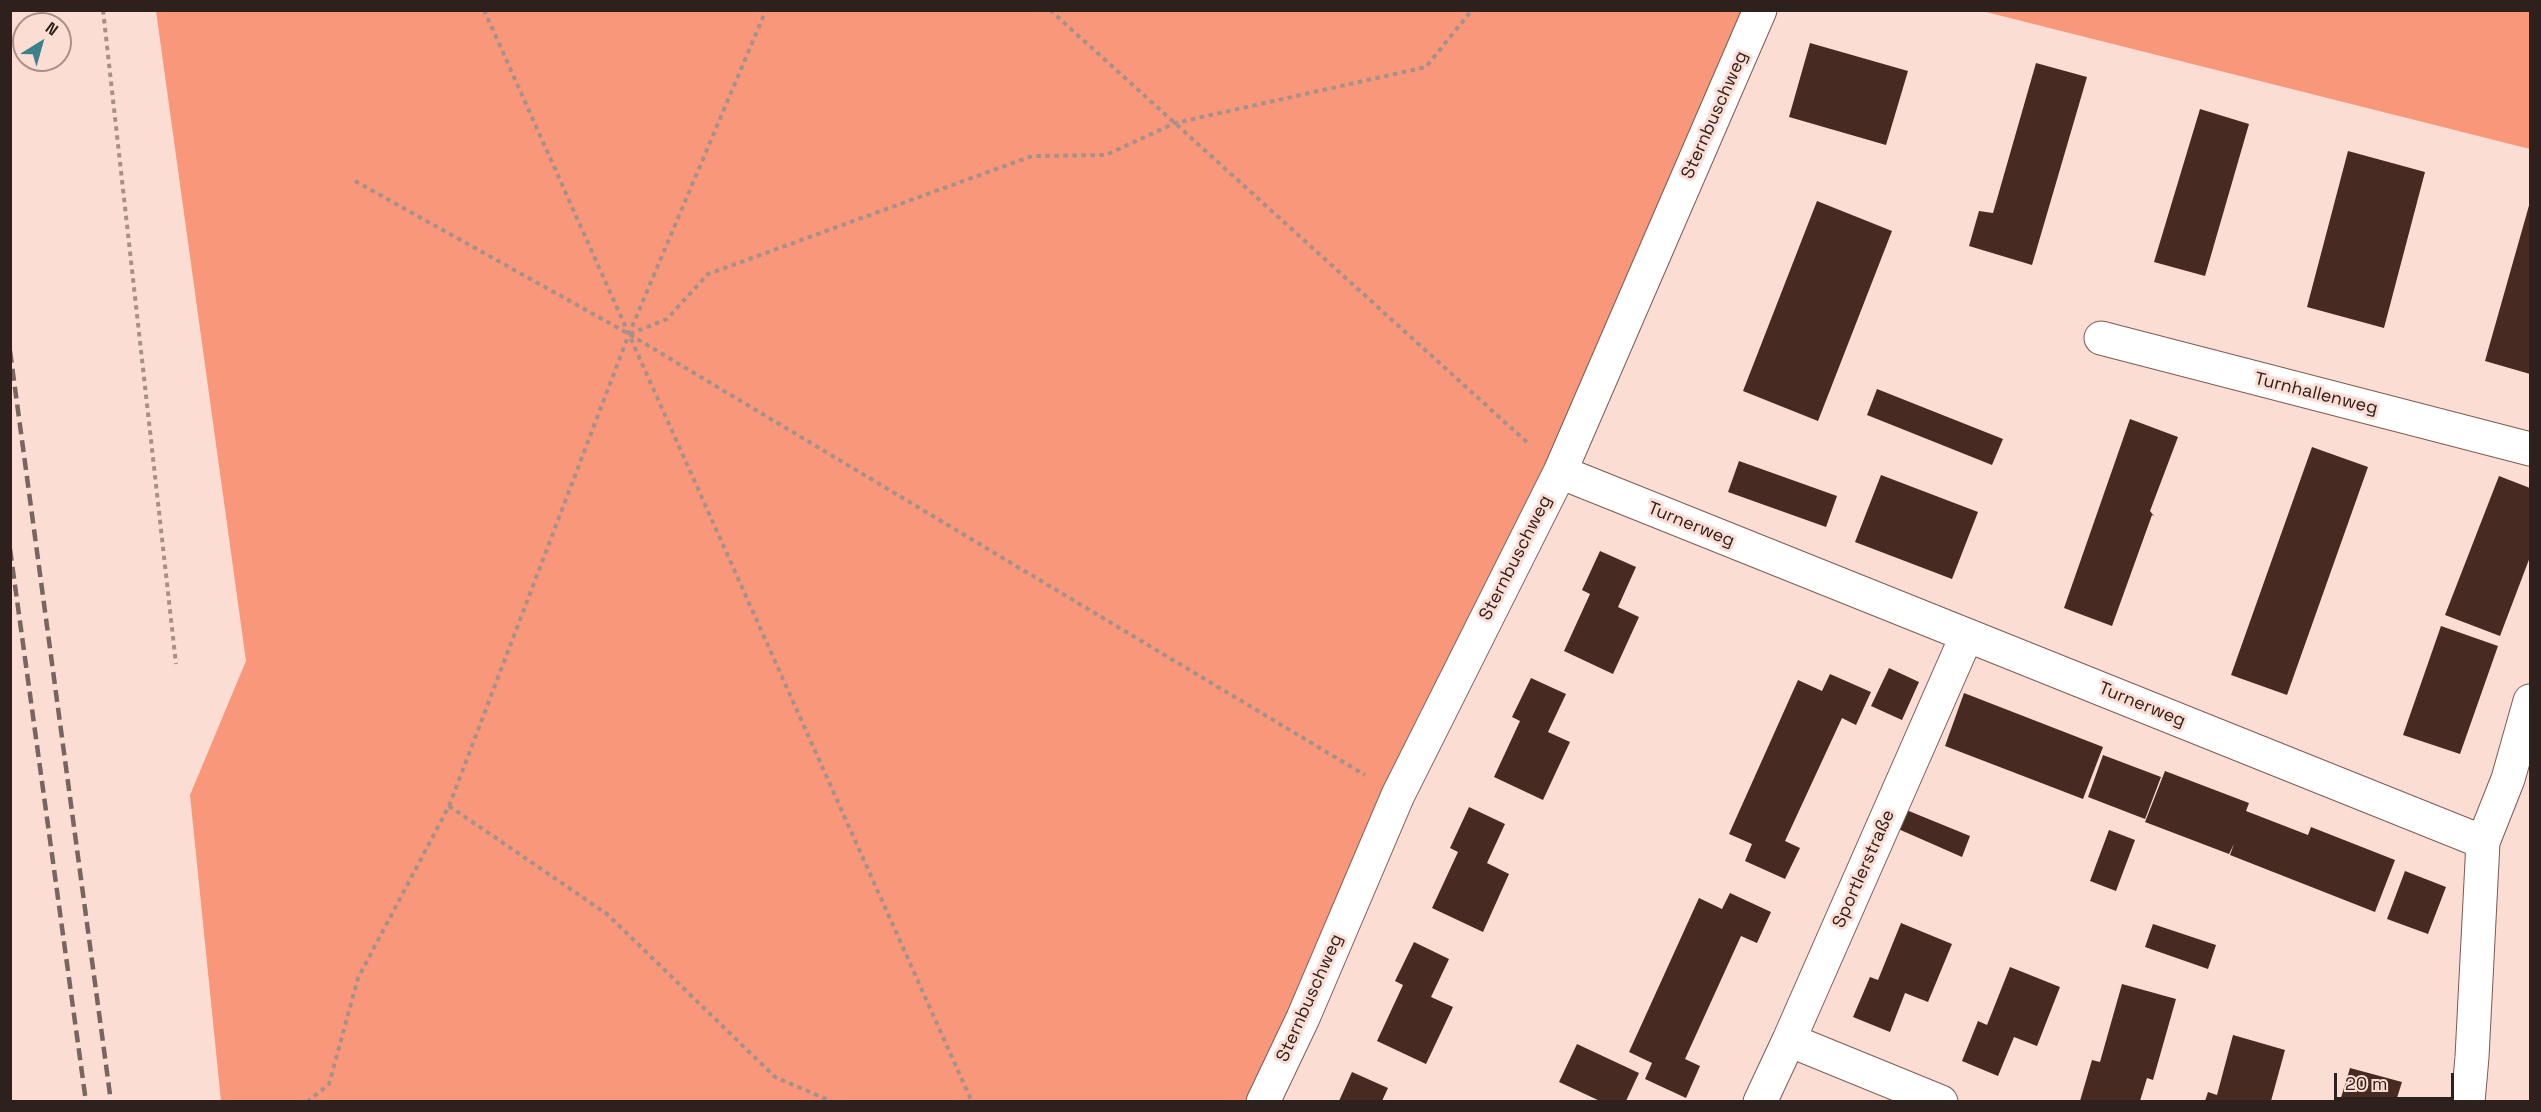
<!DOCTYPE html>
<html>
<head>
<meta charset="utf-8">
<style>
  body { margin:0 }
  #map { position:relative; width:2541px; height:1112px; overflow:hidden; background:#fbddd4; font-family:"Space Grotesk",sans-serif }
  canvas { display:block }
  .frame { position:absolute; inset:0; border:12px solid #2e201c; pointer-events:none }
  .north { position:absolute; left:12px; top:12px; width:60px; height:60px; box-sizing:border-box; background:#fbddd4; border:2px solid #a9918a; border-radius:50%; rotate:37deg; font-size:16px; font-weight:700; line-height:24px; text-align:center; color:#2e201c }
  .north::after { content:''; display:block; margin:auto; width:21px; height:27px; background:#3a818c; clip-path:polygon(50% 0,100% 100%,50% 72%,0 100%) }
  .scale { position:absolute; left:2334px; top:1073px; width:120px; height:27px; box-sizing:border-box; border:3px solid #2e201c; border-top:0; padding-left:8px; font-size:18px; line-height:21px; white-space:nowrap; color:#2e201c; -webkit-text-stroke:4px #fbddd4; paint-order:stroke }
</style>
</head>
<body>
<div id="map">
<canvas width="2541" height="1112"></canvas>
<div class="frame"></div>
<div class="north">N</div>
<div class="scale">20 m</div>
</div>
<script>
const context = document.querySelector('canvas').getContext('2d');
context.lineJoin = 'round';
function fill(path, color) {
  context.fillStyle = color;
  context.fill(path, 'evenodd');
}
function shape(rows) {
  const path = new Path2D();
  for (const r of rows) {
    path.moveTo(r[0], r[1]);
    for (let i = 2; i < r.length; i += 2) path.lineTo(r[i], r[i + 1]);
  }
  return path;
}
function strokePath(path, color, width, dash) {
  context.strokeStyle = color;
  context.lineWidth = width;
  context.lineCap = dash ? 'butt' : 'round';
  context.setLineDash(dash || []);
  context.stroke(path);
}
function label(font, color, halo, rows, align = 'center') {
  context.font = font + ' "Space Grotesk",sans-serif';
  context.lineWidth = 6;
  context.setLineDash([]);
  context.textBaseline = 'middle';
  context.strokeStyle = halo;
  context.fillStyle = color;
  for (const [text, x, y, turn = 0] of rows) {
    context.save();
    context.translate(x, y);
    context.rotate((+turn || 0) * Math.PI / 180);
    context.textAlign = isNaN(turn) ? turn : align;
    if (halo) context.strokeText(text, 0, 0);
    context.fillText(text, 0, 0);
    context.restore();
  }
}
fill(shape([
  [156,11,1760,11,1261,1102,221,1101,190,795,246,661],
  [1982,11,2530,11,2530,149]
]), '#f8977a');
fill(shape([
  [1810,43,1908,71,1886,145,1789,117],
  [2036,63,2087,77,2032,265,1969,246,1979,211,1993,213],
  [2200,109,2249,124,2205,276,2154,262],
  [2348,151,2425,172,2384,328,2307,307],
  [1817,201,1892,231,1818,421,1743,391],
  [2530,202,2530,374,2485,361],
  [1877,389,2003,439,1992,465,1867,415],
  [2130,419,2178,437,2150,511,2154,516,2152,515,2112,626,2064,608],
  [2312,447,2368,467,2287,695,2231,675],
  [1739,461,1837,496,1826,527,1728,492],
  [1881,475,1978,512,1952,579,1855,542],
  [2499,476,2530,488,2530,557,2500,636,2445,615],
  [1600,551,1636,567,1618,607,1639,617,1613,674,1564,651,1590,594,1582,590],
  [2441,626,2498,646,2460,754,2403,735],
  [1889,668,1919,682,1902,720,1871,706],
  [1830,674,1871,692,1856,725,1842,718,1785,841,1800,848,1785,879,1745,861,1752,844,1729,834,1798,680,1822,691],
  [1531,678,1566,694,1548,732,1570,742,1543,800,1494,777,1520,721,1512,717],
  [1964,693,2103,747,2083,799,1945,746],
  [2103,755,2161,777,2145,819,2088,797],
  [2165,771,2249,803,2246,811,2308,835,2311,827,2395,860,2375,912,2230,855,2234,844,2229,854,2145,822],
  [1469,807,1505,824,1487,863,1509,874,1483,932,1432,908,1458,852,1450,848],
  [1904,809,1970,836,1962,857,1896,828],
  [2109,830,2135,840,2116,891,2090,881],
  [2405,871,2446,887,2428,934,2387,919],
  [1730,893,1771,912,1757,943,1741,936,1685,1059,1700,1066,1686,1098,1645,1079,1652,1063,1629,1052,1699,898,1722,909],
  [1901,923,1952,944,1928,1002,1905,993,1890,1032,1853,1017,1870,977,1878,980],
  [2153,924,2216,945,2208,969,2145,947],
  [1414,942,1449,959,1431,997,1453,1007,1426,1064,1377,1041,1403,985,1395,981],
  [2010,967,2060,987,2037,1046,2014,1037,1998,1076,1962,1061,1978,1021,1987,1025],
  [2122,984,2176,999,2153,1080,2147,1078,2140,1101,2080,1101,2092,1060,2100,1062],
  [2233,1035,2285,1050,2271,1101,2205,1101,2208,1092,2217,1095],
  [1577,1044,1639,1073,1626,1101,1600,1101,1559,1082],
  [2350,1068,2402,1082,2396,1101,2340,1101],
  [1352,1072,1388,1088,1382,1101,1339,1101]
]), '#472b23');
const street = shape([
  [2101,338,2530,449],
  [1560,472,2483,842,2472,1057,2468,1102],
  [2483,842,2508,779,2530,701],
  [1789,1040,1941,1102],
  [1263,1102,1303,1018,1398,795,1560,472,1760,10],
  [1760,1102,1789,1040,1967,635]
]);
strokePath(street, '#7b5b52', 35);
strokePath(shape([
  [103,10,176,664],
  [484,10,972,1102],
  [1050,10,1530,445],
  [355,181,629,334,1365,775],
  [630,334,667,319,708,274,1032,156,1106,155,1175,123,1426,67,1472,10],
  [449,806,607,914,775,1077,833,1102],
  [307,1102,329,1084,358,978,449,806,629,334,766,10]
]), '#a79089', 4, [4.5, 4.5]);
strokePath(street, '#fff', 33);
strokePath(shape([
  [10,351,111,1102],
  [10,549,86,1102]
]), '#79655f', 4.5, [12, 6]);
label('18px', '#2e201c', '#fbddd4', [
  ["Sternbuschweg",1715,115,-66],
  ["Turnhallenweg",2316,394,14],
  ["Turnerweg",1691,525,22],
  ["Sternbuschweg",1516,558,-63],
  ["Turnerweg",2142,705,22],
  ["Sportlerstraße",1864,869,-66],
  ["Sternbuschweg",1310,998,-66]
]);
</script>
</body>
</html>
